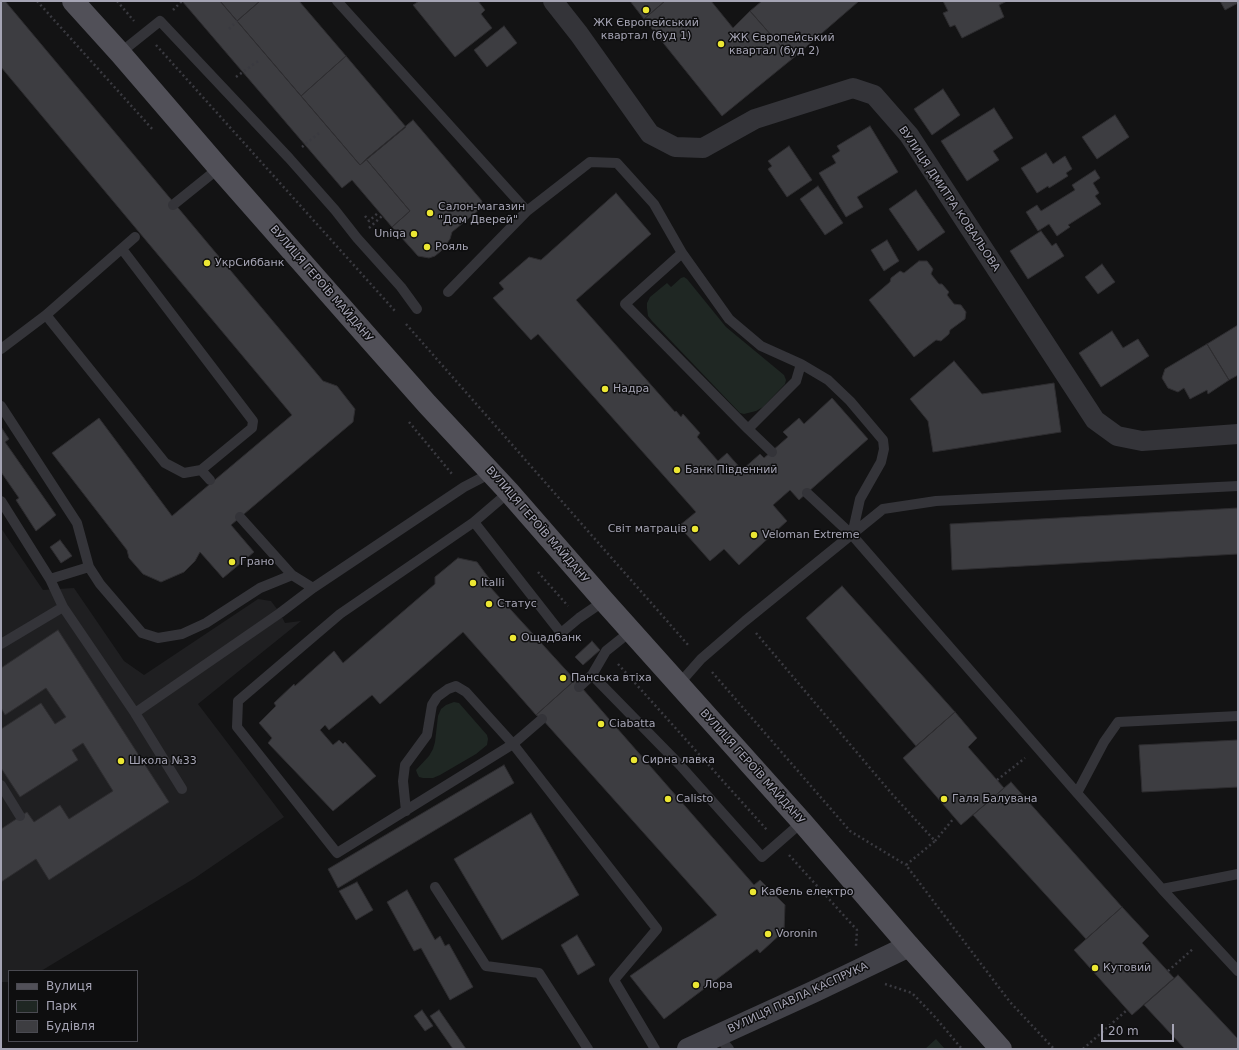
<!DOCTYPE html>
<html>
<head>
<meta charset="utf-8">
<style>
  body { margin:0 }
  #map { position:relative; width:1239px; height:1050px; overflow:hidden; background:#131314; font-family:"DejaVu Sans",sans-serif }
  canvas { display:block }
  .frame { position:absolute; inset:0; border:2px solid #a5a4b4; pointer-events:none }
  .legend { position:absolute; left:8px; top:970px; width:130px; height:72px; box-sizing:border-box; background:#0e0e0f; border:1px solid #4a4a51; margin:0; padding:5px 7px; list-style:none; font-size:12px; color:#a5a4b4 }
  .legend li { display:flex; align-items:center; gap:8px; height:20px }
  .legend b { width:20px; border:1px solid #4a4a51 }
  .scale { position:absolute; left:1101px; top:1024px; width:73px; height:18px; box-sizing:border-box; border:2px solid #a5a4b4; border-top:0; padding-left:5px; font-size:12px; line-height:14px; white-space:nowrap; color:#a5a4b4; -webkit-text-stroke:3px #0e0e0f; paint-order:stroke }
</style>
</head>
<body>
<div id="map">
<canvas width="1239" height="1050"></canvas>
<div class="frame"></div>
<ul class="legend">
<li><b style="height:5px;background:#515058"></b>Вулиця</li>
<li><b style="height:11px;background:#1f2723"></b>Парк</li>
<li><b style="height:11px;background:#3d3d41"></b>Будівля</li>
</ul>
<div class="scale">20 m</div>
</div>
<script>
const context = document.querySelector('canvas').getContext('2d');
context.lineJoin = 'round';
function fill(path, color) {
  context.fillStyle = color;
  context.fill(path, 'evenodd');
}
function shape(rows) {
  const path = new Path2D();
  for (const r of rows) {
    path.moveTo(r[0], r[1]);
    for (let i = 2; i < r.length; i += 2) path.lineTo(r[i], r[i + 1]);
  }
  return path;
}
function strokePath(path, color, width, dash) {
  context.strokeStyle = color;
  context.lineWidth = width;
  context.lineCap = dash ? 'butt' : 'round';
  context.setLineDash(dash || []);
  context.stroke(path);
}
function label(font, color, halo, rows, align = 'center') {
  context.font = font + ' "DejaVu Sans",sans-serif';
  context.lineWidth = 3;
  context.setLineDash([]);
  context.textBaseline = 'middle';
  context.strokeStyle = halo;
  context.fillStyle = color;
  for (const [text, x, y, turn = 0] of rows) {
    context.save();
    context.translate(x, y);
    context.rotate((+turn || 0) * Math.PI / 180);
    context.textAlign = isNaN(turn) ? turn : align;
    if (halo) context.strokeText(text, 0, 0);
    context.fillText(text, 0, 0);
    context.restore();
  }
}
fill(shape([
  [1,528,43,590,74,588,124,661,144,675,258,599,271,601,280,613,285,623,301,621,198,704,284,817,195,878,41,971,9,971,9,982,1,982]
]), '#1f1f21');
fill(shape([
  [684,277,687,279,726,327,784,375,786,380,785,384,763,407,756,411,744,414,740,413,652,321,648,316,647,308,647,303,650,297,667,283,671,287,681,278],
  [454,702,459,703,487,735,488,739,487,745,476,754,440,775,433,778,423,778,419,777,417,773,416,770,429,756,433,749,435,742,438,716,441,709,446,705],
  [936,1039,945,1049,925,1049]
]), '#1f2723');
const building = shape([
  [1,1,5,1,323,381,337,386,355,409,353,422,231,525,254,552,223,578,200,552,195,561,184,572,161,582,143,574,129,558,127,550,52,453,99,418,172,516,292,415,1,67,1,1],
  [182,1,220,1,360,165,366,159,410,211,392,227,352,180,342,188,182,1],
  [220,1,260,1,237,21,220,1],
  [260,1,299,1,346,56,301,96,237,21,260,1],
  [419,1,478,1,485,10,481,14,492,28,455,57,413,5,419,1],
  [630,1,665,1,644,19,630,1],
  [665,1,711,1,733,28,750,11,792,59,722,116,644,19,665,1],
  [762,1,859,1,792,59,750,11,762,1],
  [943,1,1007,1,999,5,1004,17,962,38,955,25,950,27,943,13,948,11,943,1],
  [1220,1,1238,1,1238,3,1225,10,1220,1],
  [504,26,517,43,487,67,474,50,504,26],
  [346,56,406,127,360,165,301,96,346,56],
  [943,89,960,115,932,135,914,109,943,89],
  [994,108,1013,138,993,151,999,160,967,181,941,141,994,108],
  [1115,115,1129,137,1097,159,1082,137,1115,115],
  [413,120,482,201,480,209,452,232,450,239,441,251,435,256,429,258,418,256,392,227,410,211,366,159,413,120],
  [870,126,898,172,857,197,863,207,846,217,819,173,836,163,832,156,840,151,837,146,870,126],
  [789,146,812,180,787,197,768,169,772,166,768,161,789,146],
  [1046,153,1053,164,1065,156,1072,169,1066,173,1068,176,1049,188,1048,186,1037,193,1021,168,1046,153],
  [1095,170,1100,178,1093,183,1099,193,1095,196,1101,204,1068,225,1070,227,1057,236,1049,224,1038,231,1026,212,1037,205,1041,211,1075,190,1072,185,1095,170],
  [818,186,843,223,825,235,800,199,818,186],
  [916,190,945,232,918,251,889,209,916,190],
  [616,193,651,234,576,300,675,412,676,411,681,417,683,414,691,423,700,433,697,437,718,461,727,453,742,470,760,454,764,458,788,437,783,432,799,418,804,424,832,398,868,439,799,500,790,490,773,505,787,521,739,565,724,549,710,561,679,526,696,512,538,334,531,340,493,298,504,289,499,283,529,257,541,260,616,193],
  [1041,231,1052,246,1056,243,1064,256,1028,279,1010,251,1041,231],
  [887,240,899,261,884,271,871,250,887,240],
  [919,261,927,261,933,269,931,274,939,284,942,284,949,292,947,295,954,304,961,305,966,312,965,319,950,330,949,334,941,341,936,340,914,357,869,300,890,282,891,278,900,271,904,273,919,261],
  [1102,264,1115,282,1098,294,1085,277,1102,264],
  [1238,325,1238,375,1229,380,1207,344,1238,325],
  [1112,331,1123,348,1138,339,1149,356,1101,387,1079,353,1112,331],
  [1207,344,1229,380,1208,394,1207,390,1190,399,1184,388,1178,392,1168,388,1162,378,1165,369,1207,344],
  [954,361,982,394,1054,383,1061,432,933,452,928,421,910,399,954,361],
  [1,427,9,439,5,442,56,515,36,531,16,500,19,498,1,472,1,427],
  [1238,508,1238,554,952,570,950,524,1238,508],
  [60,540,72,556,61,563,50,547,60,540],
  [458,558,477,562,491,581,490,587,575,680,536,715,463,632,380,704,372,695,329,730,325,725,320,730,333,745,339,740,343,744,345,742,376,776,333,811,268,743,272,738,259,723,276,706,274,703,294,684,295,686,334,651,343,663,435,584,435,577,458,558],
  [842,586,955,712,916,746,806,618,842,586],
  [58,630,169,802,49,880,36,859,1,882,1,829,27,812,34,822,60,805,69,819,113,791,83,743,72,750,78,760,20,797,1,768,1,729,41,703,55,724,66,717,46,688,5,715,1,708,1,668,58,630],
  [592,641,600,650,583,665,575,657,592,641],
  [575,680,754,885,760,880,785,905,784,931,760,953,757,949,664,1019,630,976,717,915,542,719,536,715,575,680],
  [955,712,977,738,968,747,1004,788,961,825,903,758,955,712],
  [1238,740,1238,787,1142,792,1139,745,1238,740],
  [504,765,514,783,338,888,328,869,504,765],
  [1011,782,1122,907,1086,939,973,815,1011,782],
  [531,813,579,895,502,940,454,859,531,813],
  [357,882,373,910,356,920,339,891,357,882],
  [407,890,435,940,440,936,445,946,449,944,473,987,450,1000,421,948,414,951,387,902,407,890],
  [1122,907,1149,936,1142,943,1174,978,1132,1015,1074,950,1122,907],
  [577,935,595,965,578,975,561,945,577,935],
  [1178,975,1238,1039,1238,1049,1185,1049,1144,1005,1178,975],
  [422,1010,433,1026,425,1031,414,1016,422,1010],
  [439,1010,466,1049,453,1049,430,1016,439,1010]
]);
fill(building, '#3d3d41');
strokePath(building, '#2e2d30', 1);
strokePath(shape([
  [37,1,154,131],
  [117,1,134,21],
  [173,10,182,1],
  [229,29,237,21],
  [156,45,395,311],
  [236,77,258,61],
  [302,147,319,133],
  [365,216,369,221,379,212],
  [369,228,382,216],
  [406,324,689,646],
  [409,422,452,474],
  [538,572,568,606],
  [756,633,892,794,935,841,906,865,1010,1002,1054,1049],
  [618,664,767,830],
  [712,672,850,831,906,865],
  [997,780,1025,758],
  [935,841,954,818],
  [789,855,857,930,856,946],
  [1168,971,1194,948],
  [885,984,912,993,935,1017,962,1049],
  [1083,1049,1127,1010]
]), '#3a3a40', 2.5, [2, 3]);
strokePath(shape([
  [337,1,527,211],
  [120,53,160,21,289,158,335,210,357,238,401,287,417,309],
  [173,205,219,168],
  [135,237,46,315,165,463,184,473,201,470,210,480],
  [122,249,253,421,252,428,201,470],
  [448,292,527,211,590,162,617,163,654,204,682,253],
  [1,349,46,315],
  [801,364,828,380,850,401,883,440,884,449,881,462,860,499,852,535],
  [1,406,77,523,89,567],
  [748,429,796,381,801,364,761,346,729,319,682,253,625,304,748,429,772,452],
  [509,492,474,522,340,614,238,701,237,727,337,853,513,744,542,719],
  [807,493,852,535,1077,793,1162,889,1238,971],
  [1,501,50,579,63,607,135,713,182,789],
  [240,517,292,575],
  [474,522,561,633,579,618,604,601],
  [50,579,89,567,100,584,142,633,158,638,182,634,206,623,260,588,292,575,313,588],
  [1,644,63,607],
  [592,675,679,764,762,857,802,822],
  [679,684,701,659,745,621,883,509,936,501,1238,486],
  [579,687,592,675,606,651,631,631],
  [135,713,280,613,313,588,464,487,491,473],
  [1,785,20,816],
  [1077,793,1104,742,1118,722,1238,716],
  [406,811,403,781,405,765,427,735,432,705,437,697,448,689,456,686,466,692,513,744,657,929,614,980,655,1049],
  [435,887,486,966,539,973,588,1049],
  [1162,889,1238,874],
  [717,1035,729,1049]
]), '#343439', 10);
strokePath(shape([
  [553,1,579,34,650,134,675,147,703,148,755,119,853,88,874,95,909,135,1095,420,1117,436,1142,441,1238,434]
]), '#343439', 20);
strokePath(shape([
  [688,1049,813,992,909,946]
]), '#424249', 22);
strokePath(shape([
  [73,1,120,53,219,168,373,343,427,404,509,492,604,601,802,822,909,946,1001,1049]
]), '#515058', 22);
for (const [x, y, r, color] of [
  [646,10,4,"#ece733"],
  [721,44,4,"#ece733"],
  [430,213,4,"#ece733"],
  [414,234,4,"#ece733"],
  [427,247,4,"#ece733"],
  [207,263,4,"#ece733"],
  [605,389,4,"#ece733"],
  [677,470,4,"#ece733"],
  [695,529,4,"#ece733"],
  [754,535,4,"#ece733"],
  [232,562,4,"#ece733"],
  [473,583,4,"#ece733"],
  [489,604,4,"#ece733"],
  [513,638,4,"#ece733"],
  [563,678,4,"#ece733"],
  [601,724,4,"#ece733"],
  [634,760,4,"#ece733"],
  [121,761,4,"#ece733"],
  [668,799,4,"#ece733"],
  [944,799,4,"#ece733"],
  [753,892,4,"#ece733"],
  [768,934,4,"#ece733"],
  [1095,968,4,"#ece733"],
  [696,985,4,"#ece733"]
]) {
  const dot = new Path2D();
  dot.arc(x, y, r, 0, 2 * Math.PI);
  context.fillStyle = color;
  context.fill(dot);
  strokePath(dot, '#0e0e0f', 1.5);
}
label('11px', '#a5a4b4', '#0e0e0f', [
  ["ЖК Європейський",646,23,"center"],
  ["квартал (буд 1)",646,36,"center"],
  ["ЖК Європейський",729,38],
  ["квартал (буд 2)",729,51],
  ["Салон-магазин",438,207],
  ["\"Дом Дверей\"",438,220],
  ["Uniqa",406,234,"right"],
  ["Рояль",435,247],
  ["УкрСиббанк",215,263],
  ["Надра",613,389],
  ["Банк Південний",685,470],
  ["Світ матраців",687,529,"right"],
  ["Veloman Extreme",762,535],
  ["Грано",240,562],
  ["Italli",481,583],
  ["Статус",497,604],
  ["Ощадбанк",521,638],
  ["Панська втіха",571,678],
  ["Ciabatta",609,724],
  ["Сирна лавка",642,760],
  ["Школа №33",129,761],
  ["Calisto",676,799],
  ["Галя Балувана",952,799],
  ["Кабель електро",761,892],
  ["Voronin",776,934],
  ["Кутовий",1103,968],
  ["Лора",704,985]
], 'left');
label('11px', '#a5a4b4', '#0e0e0f', [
  ["ВУЛИЦЯ ДМИТРА КОВАЛЬОВА",949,199,56],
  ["ВУЛИЦЯ ГЕРОЇВ МАЙДАНУ",321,284,49],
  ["ВУЛИЦЯ ГЕРОЇВ МАЙДАНУ",537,525,49],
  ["ВУЛИЦЯ ГЕРОЇВ МАЙДАНУ",752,767,48],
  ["ВУЛИЦЯ ПАВЛА КАСПРУКА",798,998,-25]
]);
</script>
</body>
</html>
